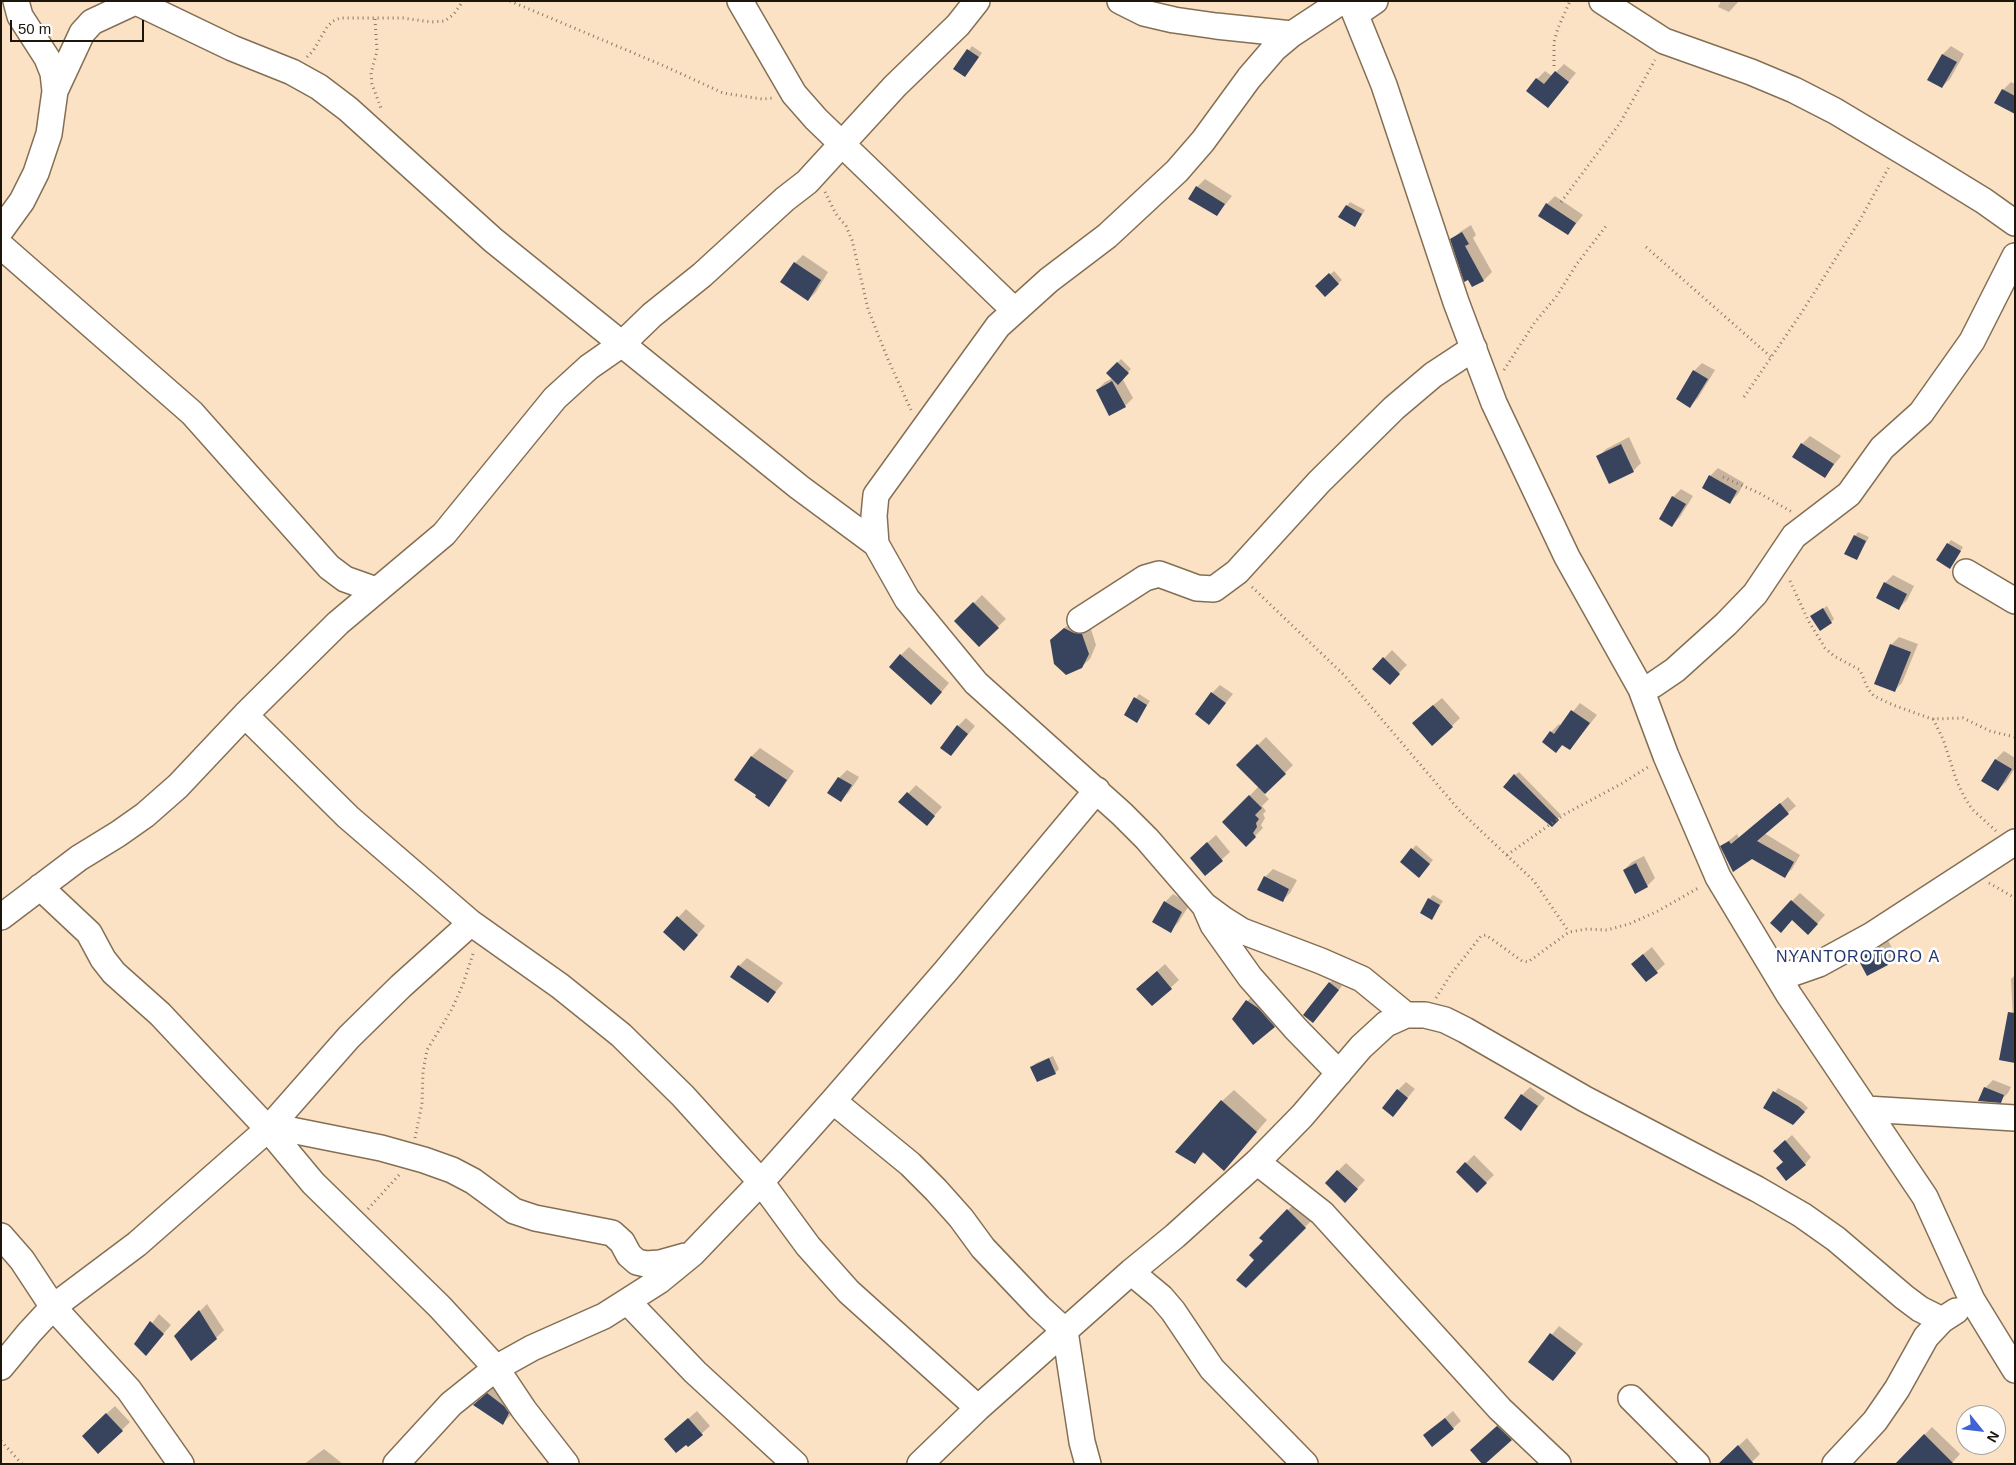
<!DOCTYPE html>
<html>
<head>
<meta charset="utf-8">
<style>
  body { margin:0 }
  #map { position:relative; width:2016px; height:1465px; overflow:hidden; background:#fbe2c5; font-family:Helvetica,sans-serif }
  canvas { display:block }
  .frame { position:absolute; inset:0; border:2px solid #1d150a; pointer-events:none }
  .north { position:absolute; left:1956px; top:1405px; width:50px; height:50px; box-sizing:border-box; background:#fff; border:1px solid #a5a19d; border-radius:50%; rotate:119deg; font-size:14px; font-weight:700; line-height:20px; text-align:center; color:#1d150a }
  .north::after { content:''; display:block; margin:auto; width:18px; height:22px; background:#3f62d4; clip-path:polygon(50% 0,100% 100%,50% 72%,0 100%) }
  .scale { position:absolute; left:10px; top:20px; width:134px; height:22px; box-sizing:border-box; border:2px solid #1d150a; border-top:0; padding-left:6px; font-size:15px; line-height:18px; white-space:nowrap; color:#1d150a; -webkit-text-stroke:4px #fff; paint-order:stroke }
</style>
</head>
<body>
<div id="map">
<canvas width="2016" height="1465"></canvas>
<div class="frame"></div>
<div class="north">N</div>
<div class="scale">50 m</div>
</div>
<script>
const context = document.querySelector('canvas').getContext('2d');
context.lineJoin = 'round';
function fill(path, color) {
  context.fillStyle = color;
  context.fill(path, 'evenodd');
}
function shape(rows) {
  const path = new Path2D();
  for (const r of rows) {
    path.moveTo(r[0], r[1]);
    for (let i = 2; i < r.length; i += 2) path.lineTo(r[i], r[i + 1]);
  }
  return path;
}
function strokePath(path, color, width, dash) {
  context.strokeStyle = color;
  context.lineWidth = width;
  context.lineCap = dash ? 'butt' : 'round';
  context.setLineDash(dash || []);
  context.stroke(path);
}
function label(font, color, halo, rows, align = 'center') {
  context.font = font + ' Helvetica,sans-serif';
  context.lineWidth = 5;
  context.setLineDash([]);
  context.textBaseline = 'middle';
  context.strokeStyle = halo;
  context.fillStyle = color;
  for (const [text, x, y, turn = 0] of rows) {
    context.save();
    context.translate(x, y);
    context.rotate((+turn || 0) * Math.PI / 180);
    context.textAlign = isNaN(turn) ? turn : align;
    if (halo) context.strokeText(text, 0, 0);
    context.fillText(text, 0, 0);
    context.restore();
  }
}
fill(shape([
  [1721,1,1739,1,1729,12,1718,7],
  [972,46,982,53,968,72,955,69],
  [1951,46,1964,54,1950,79,1942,87,1929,79,1943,54],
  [1564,64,1576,73,1548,106,1537,79,1545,71,1552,76],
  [2011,82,2015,84,2015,113,2003,90],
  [1205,179,1232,196,1217,215,1197,187],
  [1555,196,1583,215,1568,234,1547,204],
  [1350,202,1365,210,1355,226,1347,206],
  [1471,225,1476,235,1473,238,1492,272,1484,280,1473,286,1452,240,1460,232],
  [803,255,828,272,816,292,808,300,795,263],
  [1334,271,1342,280,1326,295,1317,286],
  [1121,359,1131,369,1122,378,1133,398,1125,406,1097,390,1105,382,1113,378,1108,373],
  [1702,363,1715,370,1698,398,1690,406,1677,398,1694,371],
  [1810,436,1841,456,1825,476,1802,444],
  [1629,437,1641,463,1633,471,1598,457,1606,449],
  [1718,468,1744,483,1738,494,1730,502,1710,476],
  [1681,489,1693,496,1680,517,1672,525,1673,497],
  [1858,532,1869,537,1857,559,1855,536],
  [1951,540,1963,547,1950,567,1948,544],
  [1893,575,1914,586,1907,600,1899,608,1885,583],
  [982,595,1006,619,979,645,956,621],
  [1827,606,1834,619,1831,622,1812,616],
  [1073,620,1090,626,1096,645,1090,659,1081,667,1060,632],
  [1899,637,1918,644,1902,683,1894,691,1891,645],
  [909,647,949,683,939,695,901,655],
  [1392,650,1407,665,1389,683,1374,669],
  [1220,685,1233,694,1209,723,1212,693],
  [1139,694,1150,701,1136,721,1125,715],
  [1442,698,1460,718,1452,726,1421,715],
  [1580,703,1597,715,1570,749,1564,744,1556,751,1551,732,1559,724,1561,726],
  [966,718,975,726,951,755,958,726],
  [1266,737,1293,765,1264,794,1269,799,1262,806,1266,811,1263,814,1265,818,1261,825,1263,828,1246,845,1224,822,1259,786,1238,765],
  [760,748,794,771,776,797,768,805,758,794,736,780,752,756],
  [2004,751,2015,758,2015,768,2006,782,1998,790,1983,780,1996,759],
  [847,770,859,777,849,792,841,800,829,793,839,778],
  [1519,772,1561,815,1552,825,1515,775],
  [916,785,942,807,934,816,900,802],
  [1788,797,1796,806,1764,833,1800,855,1792,869,1784,876,1752,858,1722,846,1737,834,1739,838],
  [1216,835,1230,852,1206,874,1199,850],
  [1416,845,1433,860,1422,873,1401,862],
  [1644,856,1655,878,1647,886,1624,870,1632,862],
  [1273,869,1297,880,1290,893,1282,901,1265,877],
  [1800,893,1825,915,1816,925,1793,919,1781,932,1792,901],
  [1173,894,1190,904,1178,923,1170,931,1165,902],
  [1433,895,1443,901,1432,918,1429,899],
  [686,909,705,926,692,941,665,932],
  [1888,940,1896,956,1888,964,1867,974,1860,959,1868,951],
  [1652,947,1665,964,1646,981,1641,956],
  [747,958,783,983,768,1001,739,966],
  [1165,964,1179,980,1152,1005,1146,981],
  [2015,975,2015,1062,2011,979],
  [1333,979,1342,986,1317,1018,1330,983],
  [1254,993,1281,1020,1253,1043,1234,1019],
  [1053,1056,1059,1069,1055,1073,1032,1067,1036,1063],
  [1993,1080,2011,1087,2008,1093,2000,1101,1985,1088],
  [1406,1082,1415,1089,1393,1115,1398,1090],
  [1530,1087,1545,1098,1521,1129,1522,1095],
  [1778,1088,1802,1102,1808,1108,1793,1124,1765,1107],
  [1234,1090,1267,1120,1224,1169,1205,1152,1194,1162,1222,1101],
  [1792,1135,1811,1157,1805,1164,1784,1162,1781,1145],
  [1474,1155,1494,1175,1477,1191,1457,1172],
  [1346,1163,1365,1180,1353,1193,1326,1183],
  [1295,1203,1312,1220,1246,1287,1256,1260,1265,1241,1261,1238],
  [207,1304,224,1330,216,1338,175,1336],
  [159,1314,171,1325,153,1346,136,1344],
  [1559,1326,1583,1344,1553,1380,1530,1361],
  [496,1386,516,1405,511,1415,503,1423,482,1397],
  [115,1406,130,1422,122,1430,91,1428],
  [697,1411,710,1426,688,1446,673,1432],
  [1453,1411,1461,1421,1453,1428,1425,1435],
  [1505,1418,1519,1431,1511,1439,1479,1442],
  [1932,1427,1960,1454,1951,1464,1903,1457],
  [1747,1438,1760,1454,1750,1464,1719,1464],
  [324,1449,343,1464,304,1464,307,1462]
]), '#0003');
fill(shape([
  [967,49,979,57,965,77,953,69],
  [1942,54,1957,62,1942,88,1927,80],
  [1555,71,1569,82,1548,108,1526,91,1536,78,1544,84],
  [2002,89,2015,96,2015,114,1994,103],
  [1196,186,1225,204,1217,216,1188,199],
  [1546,203,1576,223,1568,235,1538,216],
  [1346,205,1362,214,1355,227,1338,217],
  [1462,232,1469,244,1465,246,1484,281,1472,287,1468,280,1464,282,1450,239],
  [794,262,821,280,808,301,780,282],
  [1329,273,1339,284,1325,297,1315,286],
  [1117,362,1129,373,1118,385,1106,373],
  [1693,370,1708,379,1690,408,1676,399],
  [1112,381,1126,407,1109,416,1096,390],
  [1801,443,1834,464,1825,478,1792,457],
  [1621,444,1634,472,1609,484,1596,456],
  [1709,475,1737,491,1730,504,1702,488],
  [1672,496,1686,504,1672,527,1659,519],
  [1854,535,1866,541,1857,560,1844,554],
  [1947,543,1961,551,1950,569,1936,560],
  [1884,582,1907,594,1899,610,1876,598],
  [973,602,999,628,979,647,954,621],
  [1823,608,1832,623,1820,631,1810,616],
  [1064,628,1074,633,1082,634,1089,654,1082,668,1066,675,1054,664,1050,640],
  [1890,644,1911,652,1895,692,1874,684],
  [900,654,942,692,931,705,889,667],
  [1383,657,1400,674,1390,685,1372,669],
  [1211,692,1226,703,1209,725,1195,714],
  [1134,697,1147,705,1137,723,1124,715],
  [1433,705,1453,727,1432,746,1412,723],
  [1571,710,1590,723,1570,750,1562,745,1556,753,1542,742,1550,731,1554,734],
  [957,725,968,734,951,756,940,748],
  [1257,744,1286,774,1265,794,1236,765],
  [751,756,787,780,769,807,755,797,756,795,734,780],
  [1995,759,2012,769,1998,791,1981,781],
  [1514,774,1559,820,1552,827,1503,787],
  [838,777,852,785,841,802,827,793],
  [907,792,935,816,927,826,898,802],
  [1249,795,1262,808,1255,815,1259,819,1256,823,1257,827,1253,833,1256,837,1246,847,1222,822],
  [1780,803,1789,814,1757,841,1794,862,1785,878,1752,859,1733,872,1720,846,1729,841,1731,844],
  [1207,842,1223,861,1205,876,1190,858],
  [1411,848,1430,864,1419,878,1400,862],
  [1636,863,1648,887,1635,894,1623,870],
  [1264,876,1289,889,1283,902,1257,890],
  [1428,898,1440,905,1432,920,1420,913],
  [1791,900,1818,924,1808,935,1792,920,1781,933,1770,923],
  [1164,901,1182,912,1171,933,1152,922],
  [677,916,698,935,684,951,663,932],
  [1880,947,1888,965,1867,976,1858,959],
  [1643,954,1658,973,1646,982,1631,964],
  [738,965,776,992,768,1003,730,977],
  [1157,971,1172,989,1152,1006,1136,989],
  [1329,982,1339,990,1313,1023,1303,1015],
  [1246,1000,1258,1008,1275,1027,1253,1045,1232,1019],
  [2008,1012,2015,1013,2015,1063,1999,1060],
  [1049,1058,1056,1074,1037,1082,1030,1067],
  [1984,1087,2004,1095,2001,1103,1978,1101],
  [1397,1089,1408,1098,1393,1117,1382,1108],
  [1773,1091,1798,1106,1805,1112,1793,1125,1763,1108],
  [1521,1094,1538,1106,1521,1131,1504,1118],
  [1221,1100,1257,1132,1224,1171,1203,1152,1195,1164,1175,1152],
  [1785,1140,1806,1165,1786,1181,1776,1168,1783,1162,1773,1151],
  [1465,1162,1487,1183,1477,1193,1456,1172],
  [1337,1170,1358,1189,1345,1203,1325,1183],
  [1287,1209,1306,1228,1246,1288,1236,1280,1254,1260,1249,1255,1263,1241,1259,1238],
  [199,1310,217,1339,191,1361,174,1336],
  [150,1321,164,1334,146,1356,134,1344],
  [1550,1333,1576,1353,1553,1381,1528,1362],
  [487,1393,504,1406,509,1413,503,1425,473,1405],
  [106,1413,123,1431,98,1454,82,1436],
  [688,1418,703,1435,688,1447,686,1445,676,1453,664,1439],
  [1445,1418,1454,1429,1432,1447,1423,1435],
  [1497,1426,1512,1440,1485,1464,1482,1464,1470,1450],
  [1924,1434,1954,1464,1895,1464],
  [1738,1445,1754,1464,1718,1464]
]), '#38435e');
const minor = shape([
  [134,1,232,48,292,72,319,87,348,109,493,240,799,487,876,544,907,599,976,683,1122,814,1147,839,1204,905,1223,919,1242,931,1321,961,1362,979,1406,1015],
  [740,1,794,94,816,119,1014,310],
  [1120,1,1144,13,1174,20,1216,26,1292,34],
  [1350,1,1384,85,1456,302,1494,403,1567,557,1641,689,1666,756,1718,877,1789,995,1925,1197,1972,1300,2015,1370],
  [1602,1,1664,41,1751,72,1794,90,1835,111,1927,166,1984,201,2015,223],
  [1356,14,1375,1],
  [55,91,82,33,92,22,135,2],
  [1,230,22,201,36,173,49,134,55,91,53,73,47,58,20,16,16,1],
  [1,246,192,413,329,567,345,579,376,590],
  [876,544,874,516,876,495,998,326,1049,280,1107,236,1177,171,1203,141,1249,78,1274,49,1292,34,1342,1],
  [1966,572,2015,601],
  [1080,620,1145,578,1159,574,1197,588,1214,589,1237,572,1319,482,1394,408,1433,375,1474,348],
  [1641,689,1653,685,1675,670,1726,624,1755,594,1794,536,1849,494,1882,448,1921,413,1972,341,2015,256],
  [245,715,348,817,471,923,560,986,621,1035,683,1096,761,1182,808,1246,849,1292,978,1408],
  [40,887,89,933,103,959,114,973,160,1014,268,1129,313,1183,440,1307,496,1368,524,1410,566,1464],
  [1206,909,1213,925,1250,977,1296,1029,1339,1073],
  [1,917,79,858,118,834,145,815,178,786,245,715,338,623,444,534,555,398,589,367,622,344,652,315,702,275,785,199,807,182,895,86,958,25,977,1],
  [1779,978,1819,964,1872,935,2015,842],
  [833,1101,910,1164,936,1190,961,1218,983,1248,1039,1307,1065,1331,1082,1442,1088,1464],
  [1866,1109,2015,1118],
  [271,1126,381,1148,424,1160,452,1170,473,1181,514,1211,535,1218,612,1233,622,1242,629,1255,637,1262,646,1264,660,1263,685,1256],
  [1257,1162,1322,1213,1500,1409,1558,1464],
  [1,1236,22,1260,53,1307,129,1390,181,1464],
  [1131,1272,1161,1297,1173,1311,1212,1369,1305,1464],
  [628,1302,695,1372,795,1464],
  [1,1367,29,1333,53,1307,137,1244,268,1129,349,1037,401,986,471,923],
  [1631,1398,1697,1464],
  [396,1464,451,1404,496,1368,532,1348,604,1316,659,1281,692,1254,761,1182,833,1101,945,972,1097,790],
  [920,1464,978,1408,1131,1272,1175,1236,1257,1162,1302,1116,1361,1047,1386,1024,1406,1015,1425,1015,1445,1020,1465,1030,1585,1099,1757,1189,1802,1215,1836,1239,1904,1297,1920,1309,1942,1320],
  [1835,1464,1875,1421,1897,1389,1926,1337,1942,1320,1956,1311]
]);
strokePath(minor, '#846f54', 28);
strokePath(shape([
  [510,1,662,65,723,93,762,99,774,98],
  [375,19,377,51,371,73,372,84,382,111],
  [307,57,313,51,327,27,333,21,340,18,403,18,431,22,445,21,454,14,463,1],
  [1554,66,1554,42,1558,28,1570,1],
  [825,192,836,214,846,226,852,240,868,309,887,357,911,410],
  [1561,202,1620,123,1655,60],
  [1646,247,1771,357],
  [1504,370,1535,322,1556,297,1576,265,1606,226],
  [1744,397,1802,312,1860,220,1889,167],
  [1723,477,1759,493,1792,512],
  [1790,581,1808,620,1825,648,1834,656,1860,670,1868,689,1874,696,1893,705,1932,719,1963,718,1990,731,2015,737],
  [1252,587,1344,675,1459,810,1534,881,1569,932],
  [1933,719,1943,739,1957,782,1965,798,1972,809,1996,831],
  [1507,855,1565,814,1621,784,1648,767],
  [1989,883,2015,898],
  [1436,998,1451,974,1481,936,1486,935,1522,961,1528,962,1569,932,1587,929,1607,930,1629,924,1658,911,1700,887],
  [415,1138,422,1104,423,1071,427,1050,452,1009,463,984,474,951],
  [368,1209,399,1175],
  [1,1441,22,1464]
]), '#887864', 3, [1, 4]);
strokePath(minor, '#fff', 25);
context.letterSpacing = '1px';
label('16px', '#23366e', '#fff', [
  ["NYANTOROTORO A",1858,958]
]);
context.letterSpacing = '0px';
</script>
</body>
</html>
